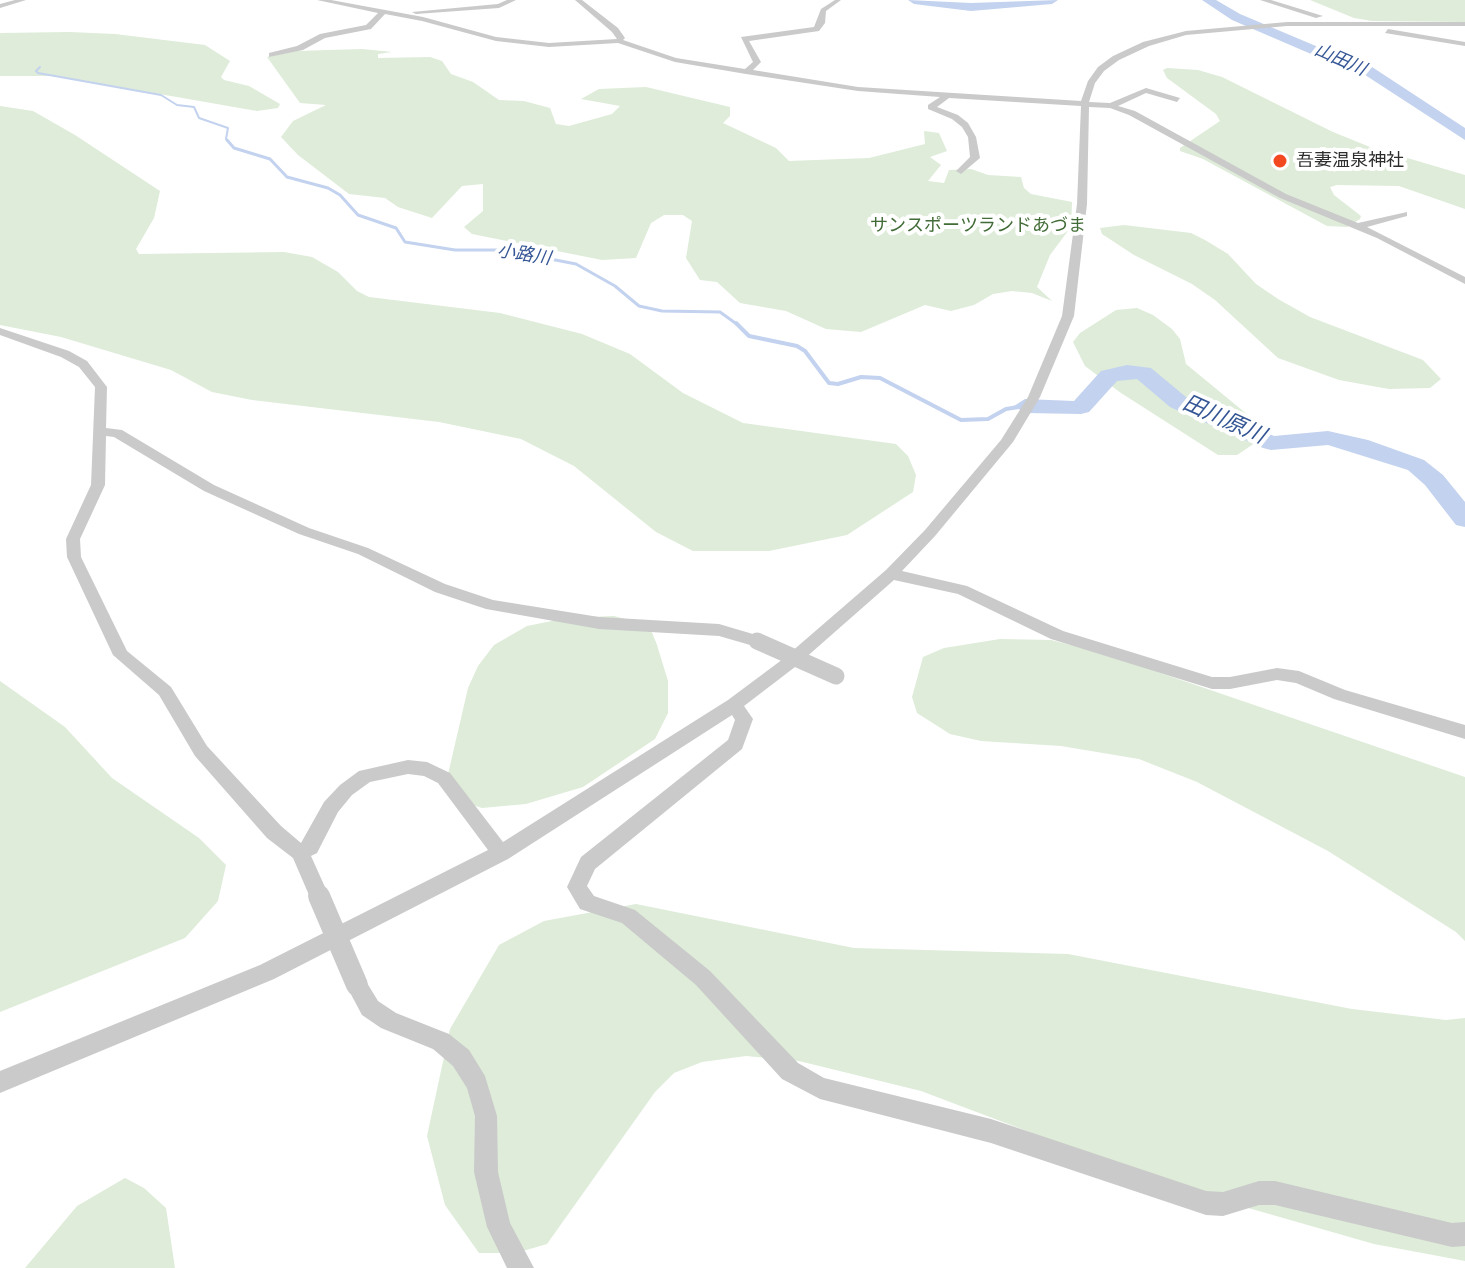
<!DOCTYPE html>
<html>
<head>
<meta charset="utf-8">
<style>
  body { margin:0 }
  canvas { display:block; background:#fff }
</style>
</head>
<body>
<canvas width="1465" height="1268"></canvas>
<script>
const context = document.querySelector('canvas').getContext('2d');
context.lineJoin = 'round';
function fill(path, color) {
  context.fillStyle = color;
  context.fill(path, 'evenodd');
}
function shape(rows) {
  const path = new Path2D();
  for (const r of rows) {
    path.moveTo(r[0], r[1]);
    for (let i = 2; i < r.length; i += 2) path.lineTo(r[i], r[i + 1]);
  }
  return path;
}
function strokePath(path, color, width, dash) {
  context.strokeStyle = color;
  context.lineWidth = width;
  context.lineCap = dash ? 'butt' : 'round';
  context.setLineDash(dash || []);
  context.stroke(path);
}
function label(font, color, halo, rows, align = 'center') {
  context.font = font + ' Manrope,"Noto Sans JP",sans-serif';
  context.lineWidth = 8;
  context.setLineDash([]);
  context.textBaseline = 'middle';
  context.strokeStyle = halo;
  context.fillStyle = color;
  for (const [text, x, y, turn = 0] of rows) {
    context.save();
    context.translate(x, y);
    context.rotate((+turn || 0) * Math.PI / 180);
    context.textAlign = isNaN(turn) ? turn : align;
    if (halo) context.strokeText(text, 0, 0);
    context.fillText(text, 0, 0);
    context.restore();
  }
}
fill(shape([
  [1310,0,1465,0,1465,22,1372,21,1354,18],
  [69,32,115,34,205,45,230,61,221,77,224,80,249,86,280,104,278,108,257,111,56,76,0,76,0,33],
  [362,49,392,52,378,54,378,58,430,57,442,61,451,74,473,82,499,100,524,101,550,108,556,124,569,126,612,114,620,106,581,99,599,89,646,87,730,107,730,116,723,123,776,148,789,161,869,158,925,144,924,131,939,133,947,151,930,157,941,165,928,181,944,183,949,170,971,169,988,175,1021,177,1024,188,1031,194,1072,202,1071,227,1050,255,1037,287,1052,301,1032,293,1012,291,993,294,974,305,951,311,925,305,861,332,826,329,786,311,740,303,717,282,700,280,686,258,692,221,683,215,664,215,651,223,636,258,602,260,472,234,464,227,483,211,483,184,462,186,432,218,398,207,385,198,349,194,298,155,281,137,293,121,326,105,300,103,267,57,297,51],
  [1167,68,1198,70,1222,77,1333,132,1370,147,1465,175,1465,209,1399,186,1337,185,1330,187,1334,195,1361,216,1360,219,1347,227,1327,226,1203,159,1180,151,1180,148,1220,121,1216,114,1167,78,1163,70],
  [0,106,33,111,75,135,160,191,154,218,136,249,139,254,284,252,312,257,338,272,357,291,369,297,500,313,582,334,630,354,683,393,743,423,896,444,908,456,916,475,913,492,847,535,769,551,693,551,656,532,574,466,521,439,439,422,252,400,212,392,171,370,61,337,0,325],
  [1124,225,1191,233,1205,240,1228,254,1256,284,1278,299,1310,317,1423,360,1441,379,1430,388,1389,389,1339,380,1278,358,1215,300,1192,284,1134,255,1102,234,1100,228],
  [1137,308,1153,315,1172,329,1180,339,1186,364,1265,429,1267,435,1237,455,1218,455,1121,393,1085,366,1073,342,1080,333,1116,310],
  [614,616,649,625,657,645,668,681,668,713,655,739,583,787,526,804,482,808,452,798,446,783,468,688,478,666,494,645,527,626,567,618],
  [1000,639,1051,640,1102,653,1465,777,1465,941,1456,932,1328,851,1197,782,1139,759,1061,746,981,741,950,734,917,713,912,697,923,657,944,648],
  [0,681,65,727,112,778,199,838,226,865,218,901,185,938,0,1012],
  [636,904,854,948,1068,954,1352,1009,1446,1020,1465,1018,1465,1261,1374,1244,1175,1187,921,1091,799,1061,746,1056,702,1062,674,1073,655,1092,547,1244,516,1253,479,1253,445,1205,427,1136,450,1029,499,945,544,921],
  [125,1178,144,1188,166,1208,175,1268,25,1268,77,1206]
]), '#deecd9');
strokePath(shape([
  [40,67,36,71,38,73,161,95,177,105,194,107,199,118,228,128,226,139,229,142]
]), '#c3d2ee', 2);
strokePath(shape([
  [227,140,234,148,270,159,287,177,328,188,340,195,358,215,396,228,405,242,455,250,504,250,576,264,615,286,639,306,662,311,720,312,738,325]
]), '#c3d2ee', 3);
strokePath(shape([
  [736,323,749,336,797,346,805,351,829,383,838,384,861,377,880,378,961,420,988,419,1006,409,1025,406]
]), '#c3d2ee', 4);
fill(shape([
  [908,0,971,3,1058,0,1052,4,971,11,914,4,908,0],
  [1202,0,1216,0,1240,14,1349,60,1369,65,1465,128,1465,140,1359,71,1339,66,1232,20,1202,0],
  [1127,365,1151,368,1186,397,1274,436,1328,431,1368,440,1424,460,1443,475,1465,502,1465,527,1456,525,1425,485,1408,470,1328,445,1271,450,1263,448,1170,407,1137,379,1117,381,1089,412,1081,414,1025,413,1014,406,1025,399,1074,401,1101,371,1127,365]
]), '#c3d2ee');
fill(shape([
  [15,0,26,0,0,8,0,4,15,0],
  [317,0,331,0,423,17,496,37,549,43,617,39,612,32,575,0,582,0,618,28,625,38,623,40,676,58,745,69,753,62,741,37,814,27,821,9,835,0,841,0,826,11,825,23,819,31,749,41,761,62,753,70,858,87,1081,101,1088,81,1098,67,1113,56,1143,42,1186,31,1287,22,1465,22,1465,26,1287,26,1186,35,1149,46,1119,60,1104,71,1095,83,1089,102,1110,103,1146,88,1180,98,1177,102,1146,93,1118,106,1135,111,1286,194,1358,223,1407,212,1407,216,1367,227,1465,277,1465,284,1377,238,1280,198,1129,115,1110,108,1089,107,1087,204,1074,316,1040,397,1013,442,935,536,902,571,967,586,1063,631,1212,677,1230,677,1277,668,1299,671,1345,690,1465,725,1465,739,1334,699,1296,683,1277,680,1230,689,1212,689,1051,639,958,594,894,580,795,667,744,706,753,719,742,749,595,869,587,886,594,896,635,910,710,971,798,1063,824,1078,991,1119,1206,1191,1223,1192,1259,1181,1275,1181,1452,1223,1465,1222,1465,1246,1452,1247,1275,1205,1259,1205,1223,1216,1206,1215,991,1143,820,1099,782,1079,696,985,622,923,580,909,567,887,581,857,728,740,735,720,732,715,508,859,274,979,0,1093,0,1071,260,965,488,850,438,783,424,776,408,774,370,782,352,795,338,812,317,853,311,856,329,896,326,902,319,905,312,902,293,858,267,838,195,756,159,695,113,655,67,557,66,539,91,485,95,387,79,367,61,357,0,335,0,328,69,351,87,361,107,387,106,428,122,430,214,485,309,528,368,548,445,584,493,600,599,617,719,624,763,637,765,641,757,647,719,636,599,629,486,609,435,592,358,554,299,534,204,491,114,437,106,436,105,485,80,539,81,557,127,651,171,687,207,746,281,826,301,843,324,802,340,785,359,771,408,760,427,762,450,773,503,842,728,700,783,659,886,570,925,530,1001,440,1028,397,1062,316,1077,204,1081,106,949,98,937,107,958,115,968,123,976,137,980,158,961,174,956,171,970,157,968,137,962,127,952,119,928,109,928,105,940,97,858,91,746,74,675,62,618,43,549,47,496,41,422,21,385,14,371,29,325,38,303,50,269,57,269,53,297,46,320,34,366,25,378,13,317,0],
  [507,0,516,0,499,8,416,14,412,12,498,4,507,0],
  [1260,0,1271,0,1323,16,1316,18,1260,0],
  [1388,29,1465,42,1465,46,1385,33,1388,29],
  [357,975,364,978,378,1001,396,1013,449,1034,469,1050,485,1076,497,1116,498,1172,510,1223,534,1268,507,1268,487,1227,474,1172,475,1116,467,1088,453,1066,433,1049,381,1028,362,1015,346,985,350,978,357,975]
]), '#cacaca');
strokePath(shape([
  [757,641,836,676]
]), '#cacaca', 17);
strokePath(shape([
  [319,896,357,985]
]), '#cacaca', 22);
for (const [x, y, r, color] of [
  [1280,161,8,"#f34920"]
]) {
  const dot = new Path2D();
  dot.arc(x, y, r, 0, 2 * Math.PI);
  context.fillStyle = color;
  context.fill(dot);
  strokePath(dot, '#fff', 3);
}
label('italic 18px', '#355695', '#fff', [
  ["山田川",1340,60,24],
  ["小路川",524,255,9]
]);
label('18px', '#2d2d2d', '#fff', [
  ["吾妻温泉神社",1296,161]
], 'left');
label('18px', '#426c37', '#fff', [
  ["サンスポーツランドあづま",978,226]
]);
label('italic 22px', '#355695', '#fff', [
  ["田川原川",1224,420,24]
]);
</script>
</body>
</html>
